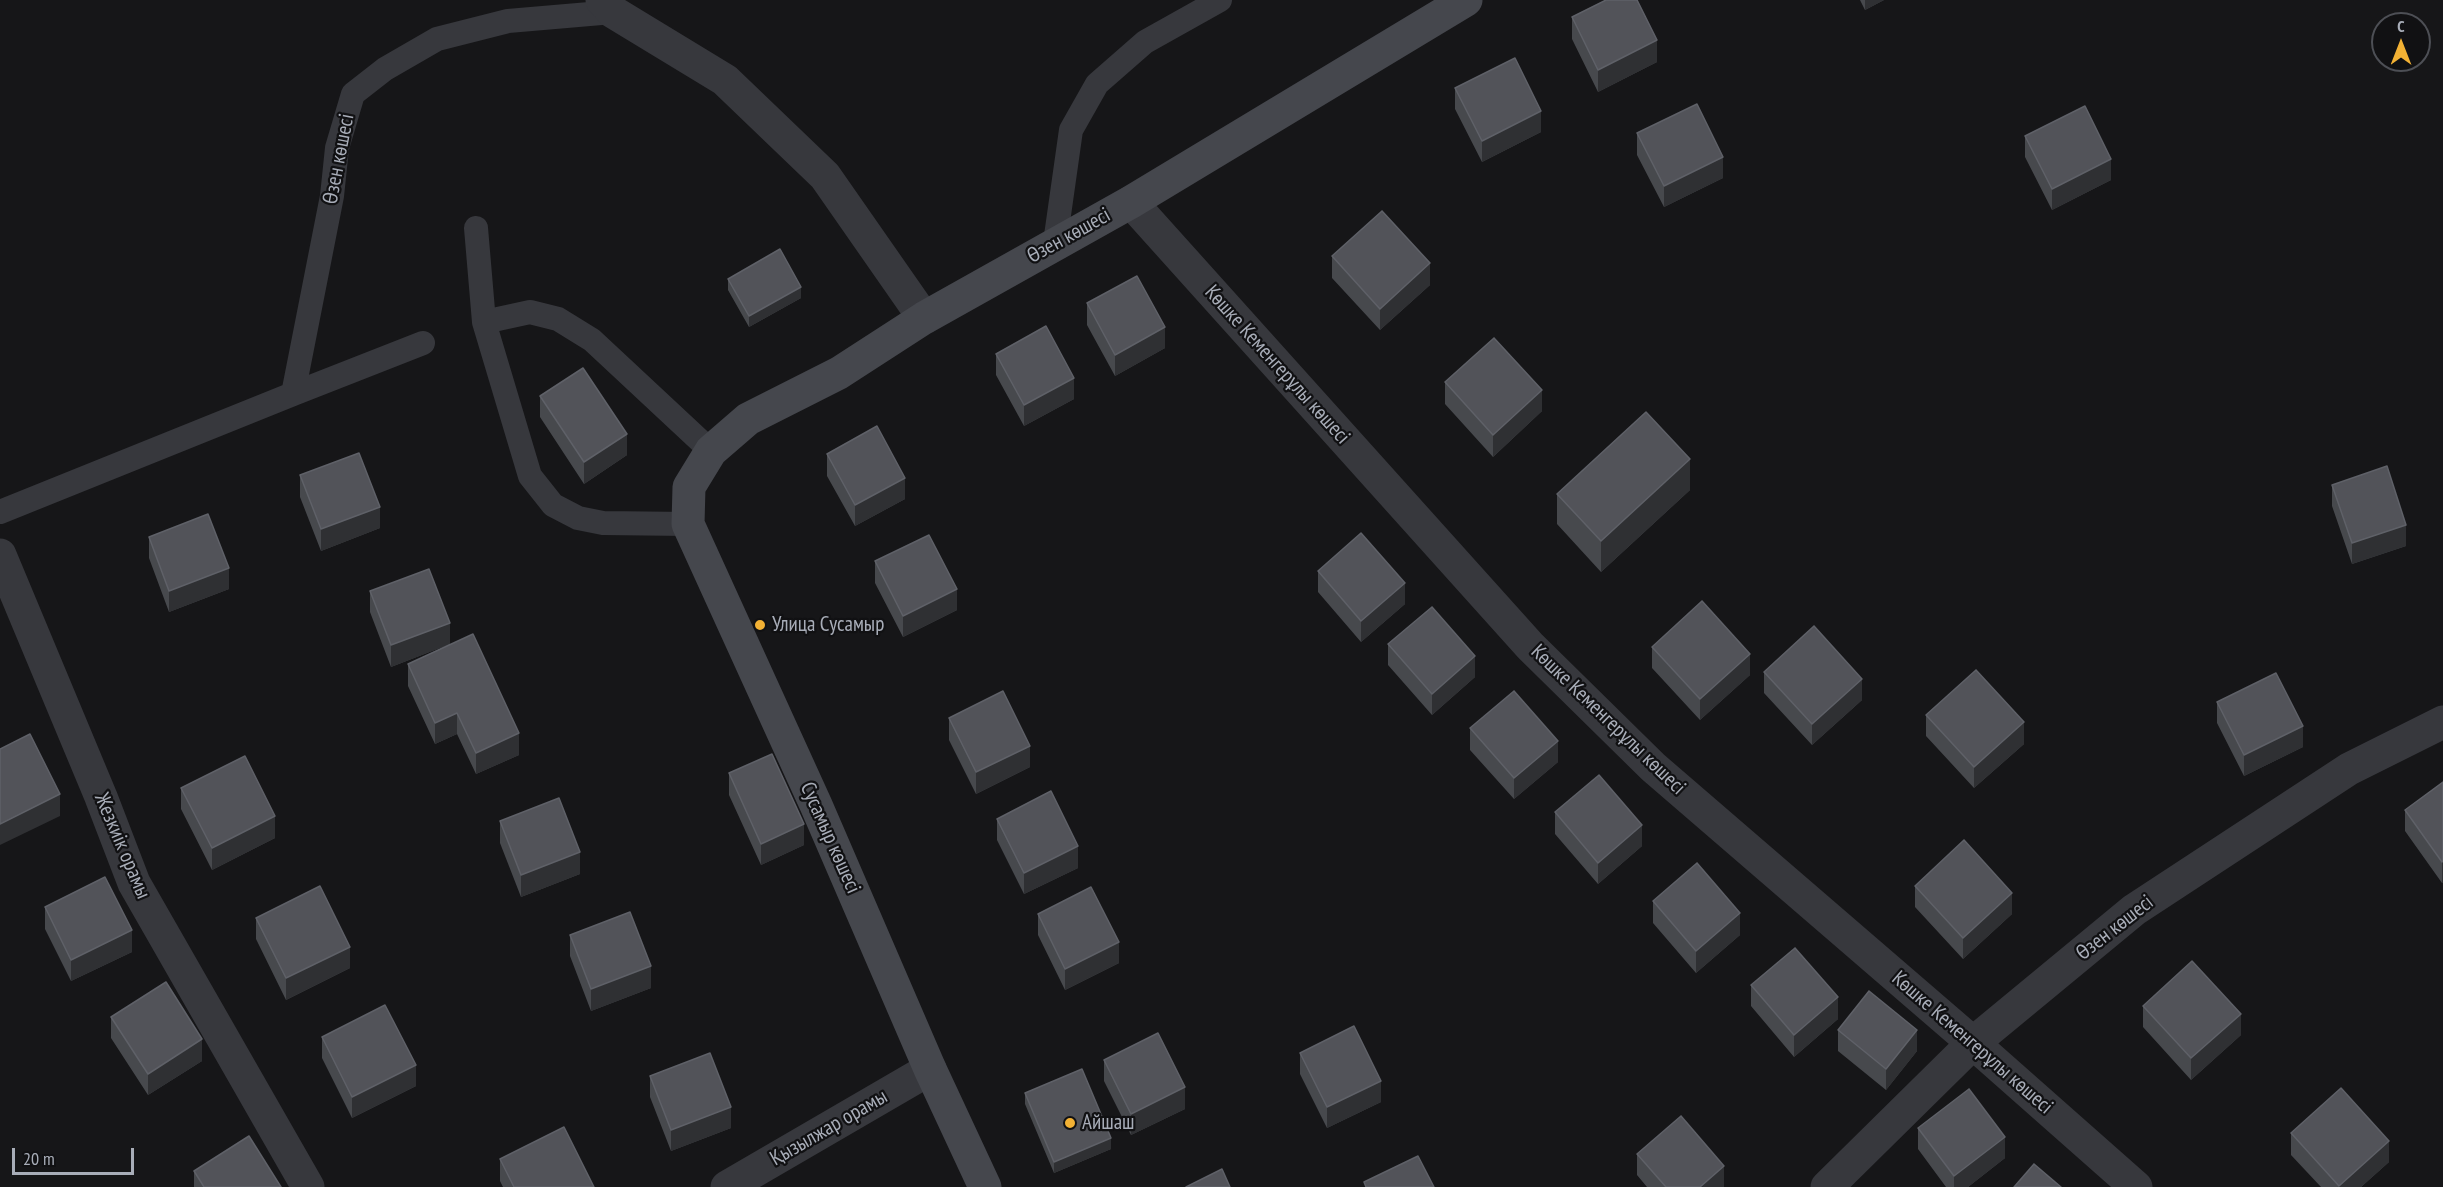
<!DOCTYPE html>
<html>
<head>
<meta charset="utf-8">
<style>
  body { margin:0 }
  #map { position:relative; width:2443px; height:1187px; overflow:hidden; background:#161618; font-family:"PT Sans Narrow",sans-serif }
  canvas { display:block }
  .north { position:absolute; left:2371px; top:12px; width:60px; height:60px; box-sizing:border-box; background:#111113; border:2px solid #4d4f55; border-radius:50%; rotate:0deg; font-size:16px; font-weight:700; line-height:24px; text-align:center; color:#a8adb8 }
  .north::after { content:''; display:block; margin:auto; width:21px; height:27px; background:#f2b134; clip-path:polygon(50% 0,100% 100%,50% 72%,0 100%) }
  .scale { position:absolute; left:12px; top:1148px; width:122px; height:27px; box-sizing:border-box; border:3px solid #a8adb8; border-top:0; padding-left:8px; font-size:18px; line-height:21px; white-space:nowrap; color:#a8adb8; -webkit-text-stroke:4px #111113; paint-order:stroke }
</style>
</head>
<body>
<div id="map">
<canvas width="2443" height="1187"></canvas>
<div class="north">С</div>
<div class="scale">20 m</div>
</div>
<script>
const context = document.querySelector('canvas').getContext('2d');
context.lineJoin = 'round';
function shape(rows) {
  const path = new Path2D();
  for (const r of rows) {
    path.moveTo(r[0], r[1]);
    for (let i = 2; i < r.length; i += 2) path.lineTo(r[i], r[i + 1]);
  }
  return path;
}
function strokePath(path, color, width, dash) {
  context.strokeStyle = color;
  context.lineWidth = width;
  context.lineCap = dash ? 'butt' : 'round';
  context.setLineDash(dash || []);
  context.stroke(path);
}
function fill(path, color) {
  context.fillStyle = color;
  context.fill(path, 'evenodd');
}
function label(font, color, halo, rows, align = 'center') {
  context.font = font + ' "PT Sans Narrow",sans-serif';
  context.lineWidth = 4.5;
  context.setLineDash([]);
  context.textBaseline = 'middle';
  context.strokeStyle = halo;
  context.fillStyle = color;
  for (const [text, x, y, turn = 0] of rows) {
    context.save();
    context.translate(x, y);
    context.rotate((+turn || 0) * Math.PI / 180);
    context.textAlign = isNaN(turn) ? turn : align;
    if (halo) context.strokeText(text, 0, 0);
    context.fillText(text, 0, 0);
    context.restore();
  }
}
strokePath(shape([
  [476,228,484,322,530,476,553,505,578,518,603,523,688,524],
  [1055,243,1071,130,1097,84,1145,42,1220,0],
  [484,322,530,312,558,319,592,340,711,451],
  [293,394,423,343],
  [0,512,293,394,332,196,337,148,353,94,385,69,437,39,508,21,613,12]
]), '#37383d', 24);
strokePath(shape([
  [602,0,613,12,725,80,825,176,924,318],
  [1131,202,1530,646,1653,767,1973,1043,2136,1187],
  [0,555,101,797,134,883,308,1187],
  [727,1187,930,1069],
  [1827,1187,1973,1043,2134,910,2349,769,2443,722]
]), '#37383d', 33);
strokePath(shape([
  [985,1187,930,1069,816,805,688,524,689,487,711,451,748,419,839,373,924,318,1131,202,1466,0]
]), '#45474d', 33);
fill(shape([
  [1860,0,1884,0,1865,10],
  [1572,17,1657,62,1598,92,1572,39],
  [1455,88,1541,132,1482,162,1455,109],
  [1637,133,1723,178,1664,207,1637,155],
  [2025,136,2111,180,2052,210,2025,157],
  [1332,256,1430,285,1380,330,1332,278],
  [728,279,801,298,749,327,728,290],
  [1087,303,1165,348,1115,376,1087,325],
  [996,354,1074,399,1024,426,996,375],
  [1445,382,1542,411,1493,457,1445,404],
  [540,396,627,455,584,484,540,417],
  [827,454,905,499,855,526,827,476],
  [300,475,380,528,321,551,300,497],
  [2332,485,2406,546,2352,564,2332,506],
  [1690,490,1601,572,1557,524,1557,494],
  [149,537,229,589,169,612,149,558],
  [875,561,957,610,903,637,875,583],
  [1318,571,1405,604,1361,642,1318,592],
  [370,591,450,644,519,755,476,774,457,734,435,744,408,686,408,664,450,644,391,667,370,612],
  [1388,644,1475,677,1432,715,1388,665],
  [1652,647,1750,675,1700,720,1652,668],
  [1764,672,1862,700,1812,745,1764,693],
  [2217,702,2303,747,2244,776,2217,723],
  [1926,715,2024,744,1974,788,1926,736],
  [949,718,1030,767,976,794,949,740],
  [1470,728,1558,762,1514,799,1470,750],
  [729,773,804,845,761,865,729,795],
  [2443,782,2443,882,2442,883,2405,831,2405,810],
  [181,788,275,838,212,870,181,809],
  [1555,812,1642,846,1598,884,1555,834],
  [997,819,1078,868,1024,894,997,840],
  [500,821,580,874,521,897,500,843],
  [1915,886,2012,914,1963,959,1915,907],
  [1653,901,1740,935,1696,973,1653,923],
  [45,907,132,952,71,981,45,929],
  [1038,914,1119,963,1065,990,1038,935],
  [256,918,350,968,286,1000,256,939],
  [570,935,651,988,591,1011,570,956],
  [1751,985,1838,1019,1794,1057,1751,1006],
  [2143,1006,2241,1035,2191,1080,2143,1027],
  [111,1017,202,1061,148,1095,111,1038],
  [1838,1030,1917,1051,1886,1090,1838,1051],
  [322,1037,416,1086,352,1118,322,1058],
  [1300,1053,1381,1102,1327,1128,1300,1074],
  [1104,1060,1185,1109,1131,1135,1104,1081],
  [650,1076,731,1128,671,1151,650,1097],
  [1025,1093,1111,1149,1054,1173,1025,1104],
  [1918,1128,2005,1158,1968,1187,1946,1187,1918,1149],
  [2291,1133,2389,1162,2361,1187,2321,1187,2291,1155],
  [1637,1154,1724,1187,1647,1187,1637,1175],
  [500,1159,594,1187,503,1187,500,1181],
  [194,1171,281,1187,194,1187]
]), '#47494d');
fill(shape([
  [1865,0,1884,0,1865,10],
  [1657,40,1657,62,1598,92,1598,70],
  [1541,111,1541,132,1482,162,1482,141],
  [1723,157,1723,178,1664,207,1664,186],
  [2111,159,2111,180,2052,210,2052,189],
  [1430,263,1430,285,1380,330,1380,309],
  [801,287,801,298,749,327,749,316],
  [1165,327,1165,348,1115,376,1115,355],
  [1074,378,1074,399,1024,426,1024,405],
  [1542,390,1542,411,1493,457,1493,435],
  [627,434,627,455,584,484,584,462],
  [1690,459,1690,490,1601,572,1601,541],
  [905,478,905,499,855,526,855,505],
  [380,507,380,528,321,551,321,529],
  [2406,525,2406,546,2352,564,2352,543],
  [229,568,229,589,169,612,169,591],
  [1405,583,1405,604,1361,642,1361,621],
  [957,589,957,610,903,637,903,616],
  [450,623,450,644,391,667,391,645],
  [1750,654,1750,675,1700,720,1700,699],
  [1475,656,1475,677,1432,715,1432,694],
  [1862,679,1862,700,1812,745,1812,724],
  [457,713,457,734,435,744,435,723],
  [2024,722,2024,744,1974,788,1974,767],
  [2303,726,2303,747,2244,776,2244,755],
  [519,733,519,755,476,774,476,753],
  [1558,741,1558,762,1514,799,1514,778],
  [1030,746,1030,767,976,794,976,772],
  [60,794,60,816,0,845,0,824],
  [275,816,275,838,212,870,212,848],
  [804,824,804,845,761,865,761,844],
  [1642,825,1642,846,1598,884,1598,863],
  [1078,846,1078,868,1024,894,1024,873],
  [580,852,580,874,521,897,521,875],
  [2443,861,2443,882,2442,883,2442,862],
  [2012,893,2012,914,1963,959,1963,938],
  [1740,913,1740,935,1696,973,1696,951],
  [132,930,132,952,71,981,71,960],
  [1119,942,1119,963,1065,990,1065,969],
  [350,947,350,968,286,1000,286,978],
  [651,966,651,988,591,1011,591,989],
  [1838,997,1838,1019,1794,1057,1794,1035],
  [2241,1014,2241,1035,2191,1080,2191,1058],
  [1917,1030,1917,1051,1886,1090,1886,1069],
  [202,1039,202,1061,148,1095,148,1074],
  [416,1065,416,1086,352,1118,352,1097],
  [1381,1081,1381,1102,1327,1128,1327,1107],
  [1185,1087,1185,1109,1131,1135,1131,1114],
  [731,1107,731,1128,671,1151,671,1130],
  [2005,1137,2005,1158,1968,1187,1954,1187,1954,1176],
  [1111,1138,1111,1149,1054,1173,1054,1162],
  [2389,1141,2389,1162,2361,1187,2339,1187,2339,1186],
  [1724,1166,1724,1187,1700,1187]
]), '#2f3033');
const building = shape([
  [1606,0,1637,0,1657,40,1598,70,1572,17,1606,0],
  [1515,58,1541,111,1482,141,1455,88,1515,58],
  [1697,104,1723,157,1664,186,1637,133,1697,104],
  [2085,106,2111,159,2052,189,2025,136,2085,106],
  [1382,211,1430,263,1380,309,1332,256,1382,211],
  [780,249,801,287,749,316,728,279,780,249],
  [1137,276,1165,327,1115,355,1087,303,1137,276],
  [1046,326,1074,378,1024,405,996,354,1046,326],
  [1494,338,1542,390,1493,435,1445,382,1494,338],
  [583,368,627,434,584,462,540,396,583,368],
  [1646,412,1690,459,1601,541,1557,494,1646,412],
  [877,426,905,478,855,505,827,454,877,426],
  [359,453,380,507,321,529,300,475,359,453],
  [2387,466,2406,525,2352,543,2332,485,2387,466],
  [208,514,229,568,169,591,149,537,208,514],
  [1361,533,1405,583,1361,621,1318,571,1361,533],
  [929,535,957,589,903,616,875,561,929,535],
  [429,569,450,623,391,645,370,591,429,569],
  [1702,601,1750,654,1700,699,1652,647,1702,601],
  [1432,607,1475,656,1432,694,1388,644,1432,607],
  [1814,626,1862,679,1812,724,1764,672,1814,626],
  [473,634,519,733,476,753,457,713,435,723,408,664,473,634],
  [1976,670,2024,722,1974,767,1926,715,1976,670],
  [2276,673,2303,726,2244,755,2217,702,2276,673],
  [1003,691,1030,746,976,772,949,718,1003,691],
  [1514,691,1558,741,1514,778,1470,728,1514,691],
  [30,734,60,794,0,824,0,749,30,734],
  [772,754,804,824,761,844,729,773,772,754],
  [245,756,275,816,212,848,181,788,245,756],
  [1599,775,1642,825,1598,863,1555,812,1599,775],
  [2443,782,2443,861,2442,862,2405,810,2443,782],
  [1051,791,1078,846,1024,873,997,819,1051,791],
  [559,798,580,852,521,875,500,821,559,798],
  [1964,840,2012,893,1963,938,1915,886,1964,840],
  [1697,863,1740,913,1696,951,1653,901,1697,863],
  [105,877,132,930,71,960,45,907,105,877],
  [320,886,350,947,286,978,256,918,320,886],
  [1091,887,1119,942,1065,969,1038,914,1091,887],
  [630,912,651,966,591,989,570,935,630,912],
  [1795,948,1838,997,1794,1035,1751,985,1795,948],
  [2192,961,2241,1014,2191,1058,2143,1006,2192,961],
  [166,982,202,1039,148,1074,111,1017,166,982],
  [1869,991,1917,1030,1886,1069,1838,1030,1869,991],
  [385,1005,416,1065,352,1097,322,1037,385,1005],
  [1354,1026,1381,1081,1327,1107,1300,1053,1354,1026],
  [1158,1033,1185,1087,1131,1114,1104,1060,1158,1033],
  [710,1053,731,1107,671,1130,650,1076,710,1053],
  [1082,1069,1111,1138,1054,1162,1025,1093,1082,1069],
  [2341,1088,2389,1141,2339,1186,2291,1133,2341,1088],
  [1969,1089,2005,1137,1954,1176,1918,1128,1969,1089],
  [1681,1116,1724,1166,1700,1187,1666,1187,1637,1154,1681,1116],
  [564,1127,594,1187,514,1187,500,1159,564,1127],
  [249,1136,281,1187,204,1187,194,1171,249,1136],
  [1418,1156,1434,1187,1366,1187,1364,1182,1418,1156],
  [2034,1164,2061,1187,2014,1187,2034,1164],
  [1222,1169,1230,1187,1186,1187,1222,1169]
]);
fill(building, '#525359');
strokePath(building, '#5f6168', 1.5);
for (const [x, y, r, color] of [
  [760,625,6,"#f2b134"],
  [1070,1123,6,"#f2b134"]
]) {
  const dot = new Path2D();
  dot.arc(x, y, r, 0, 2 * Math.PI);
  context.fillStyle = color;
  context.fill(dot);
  strokePath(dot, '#111113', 2);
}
label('21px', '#a8adb8', '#111113', [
  ["Өзен көшесі",339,159,-79],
  ["Өзен көшесі",1069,236,-29],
  ["Көшке Кеменгерұлы көшесі",1277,365,48],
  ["Көшке Кеменгерұлы көшесі",1608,720,44],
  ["Сусамыр көшесі",830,838,66],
  ["Жезкиік орамы",122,846,67],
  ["Өзен көшесі",2115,928,-38],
  ["Көшке Кеменгерұлы көшесі",1972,1043,41],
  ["Қызылжар орамы",829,1128,-30]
]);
label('21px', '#a8adb8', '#111113', [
  ["Улица Сусамыр",772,625],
  ["Айшаш",1082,1123]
], 'left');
</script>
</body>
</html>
